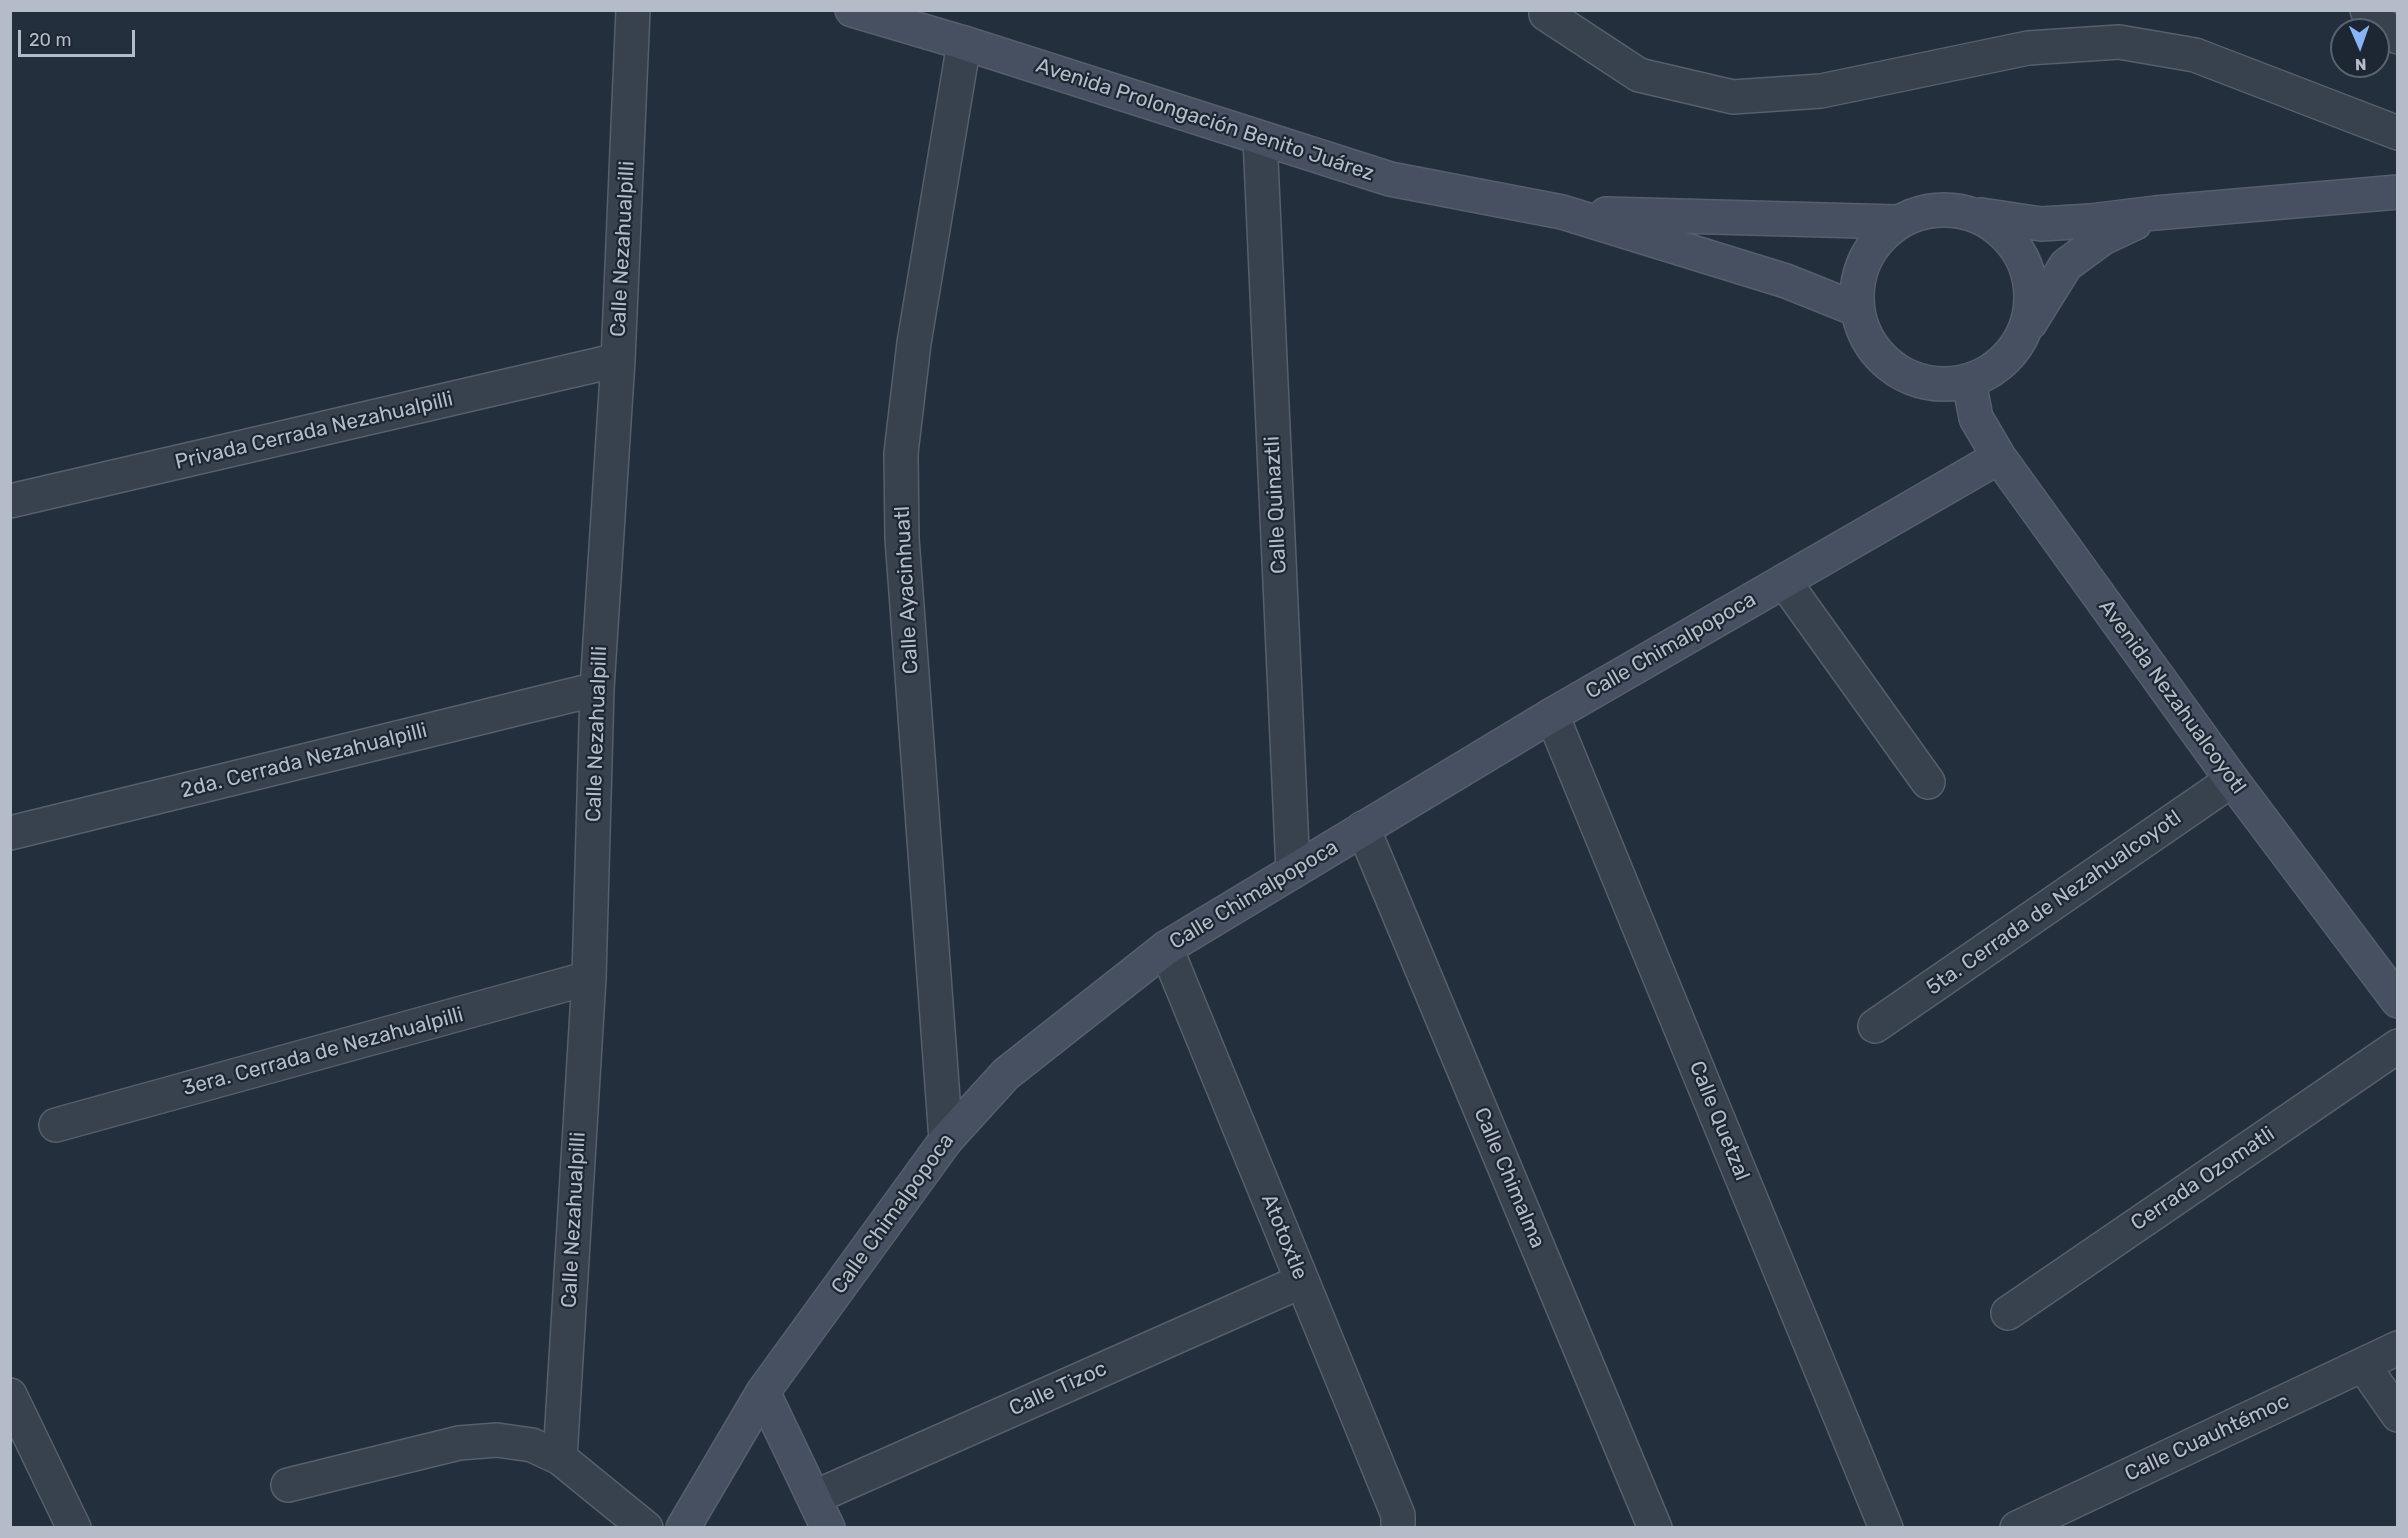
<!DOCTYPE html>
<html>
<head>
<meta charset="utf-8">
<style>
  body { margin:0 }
  #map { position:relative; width:2408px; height:1538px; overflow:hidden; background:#242f3e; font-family:Rubik,sans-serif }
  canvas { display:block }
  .frame { position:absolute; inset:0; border:12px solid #b4bcc9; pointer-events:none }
  .north { position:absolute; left:2330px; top:18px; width:60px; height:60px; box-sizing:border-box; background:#1d2633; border:2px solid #59626f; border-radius:50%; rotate:178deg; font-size:16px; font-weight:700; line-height:24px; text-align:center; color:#b4bcc9 }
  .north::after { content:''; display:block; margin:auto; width:21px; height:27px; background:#8ab4f8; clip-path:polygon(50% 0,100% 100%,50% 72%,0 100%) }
  .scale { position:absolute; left:18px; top:30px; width:117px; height:27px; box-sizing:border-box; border:3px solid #b4bcc9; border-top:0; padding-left:8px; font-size:18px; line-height:21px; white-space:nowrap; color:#b4bcc9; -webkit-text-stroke:4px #1d2633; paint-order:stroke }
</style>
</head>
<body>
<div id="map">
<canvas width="2408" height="1538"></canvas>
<div class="frame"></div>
<div class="north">N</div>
<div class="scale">20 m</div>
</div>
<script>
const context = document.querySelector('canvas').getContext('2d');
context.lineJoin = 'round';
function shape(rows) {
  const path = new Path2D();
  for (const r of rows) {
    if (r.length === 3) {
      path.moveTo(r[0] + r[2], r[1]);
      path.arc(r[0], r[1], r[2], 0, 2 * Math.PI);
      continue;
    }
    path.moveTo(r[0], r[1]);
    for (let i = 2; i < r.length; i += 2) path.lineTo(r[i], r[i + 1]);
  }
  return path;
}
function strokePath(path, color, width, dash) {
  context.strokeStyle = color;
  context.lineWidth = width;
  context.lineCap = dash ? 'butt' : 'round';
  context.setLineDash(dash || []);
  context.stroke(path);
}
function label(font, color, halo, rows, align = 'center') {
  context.font = font + ' Rubik,sans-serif';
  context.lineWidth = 4.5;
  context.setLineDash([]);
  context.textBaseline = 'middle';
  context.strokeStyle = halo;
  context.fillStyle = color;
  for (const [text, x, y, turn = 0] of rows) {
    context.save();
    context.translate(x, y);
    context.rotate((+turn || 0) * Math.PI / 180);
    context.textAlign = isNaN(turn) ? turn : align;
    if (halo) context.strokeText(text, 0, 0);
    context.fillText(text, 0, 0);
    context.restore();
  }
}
const street = shape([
  [2367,10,2371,16,2398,37],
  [1546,14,1639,75,1733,97,1821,91,2028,48,2119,42,2195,55,2398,133],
  [1260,138,1293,871],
  [10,501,618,360],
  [1784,581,1928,782],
  [1552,715,1886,1528],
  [1363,828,1655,1528],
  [10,833,597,689],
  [1166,948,1398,1515,1398,1528],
  [1875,1026,2232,780],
  [56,1125,589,978],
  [946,1140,902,538,901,453,914,343,964,43],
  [2008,1313,2398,1046],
  [2363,1365,2398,1415],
  [10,1395,74,1528],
  [560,1458,589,978,597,689,618,360,633,10],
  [288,1485,459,1443,497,1440,532,1445,560,1458,646,1528],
  [815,1497,1302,1281],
  [2017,1528,2398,1348]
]);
const secondary = shape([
  [852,10,964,43,1390,179,1562,212,1786,281,1856,309],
  [1944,297,87],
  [1606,214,1897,222],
  [1981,215,2041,224,2090,221,2155,213,2398,192],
  [2030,323,2066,265,2103,238,2135,223],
  [1969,381,1976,418,1999,457,2232,780,2398,1001],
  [763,1392,828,1528],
  [683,1528,763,1392,946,1140,1006,1074,1166,948,1552,715,1999,457]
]);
strokePath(street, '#565f6c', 36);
strokePath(secondary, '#565f6c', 36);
strokePath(street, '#38414e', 33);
strokePath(secondary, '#465061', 33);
label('21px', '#b4bcc9', '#1d2633', [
  ["Avenida Prolongación Benito Juárez",1205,120,18],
  ["Calle Nezahualpilli",623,249,-87],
  ["Privada Cerrada Nezahualpilli",314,431,-13],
  ["Calle Quinaztli",1276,505,-93],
  ["Calle Ayacinhuatl",907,590,-93],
  ["Calle Chimalpopoca",1671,646,-30],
  ["Avenida Nezahualcoyotl",2172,697,54],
  ["Calle Nezahualpilli",597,734,-88],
  ["2da. Cerrada Nezahualpilli",304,761,-14],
  ["Calle Chimalpopoca",1254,895,-31],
  ["5ta. Cerrada de Nezahualcoyotl",2054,903,-35],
  ["3era. Cerrada de Nezahualpilli",323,1052,-15],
  ["Calle Quetzal",1719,1121,68],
  ["Calle Chimalma",1509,1178,67],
  ["Cerrada Ozomatli",2203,1179,-34],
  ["Calle Chimalpopoca",893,1214,-54],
  ["Calle Nezahualpilli",574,1220,-87],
  ["Atotoxtle",1284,1237,68],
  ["Calle Tizoc",1058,1389,-24],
  ["Calle Cuauhtémoc",2207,1438,-25]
]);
</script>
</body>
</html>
